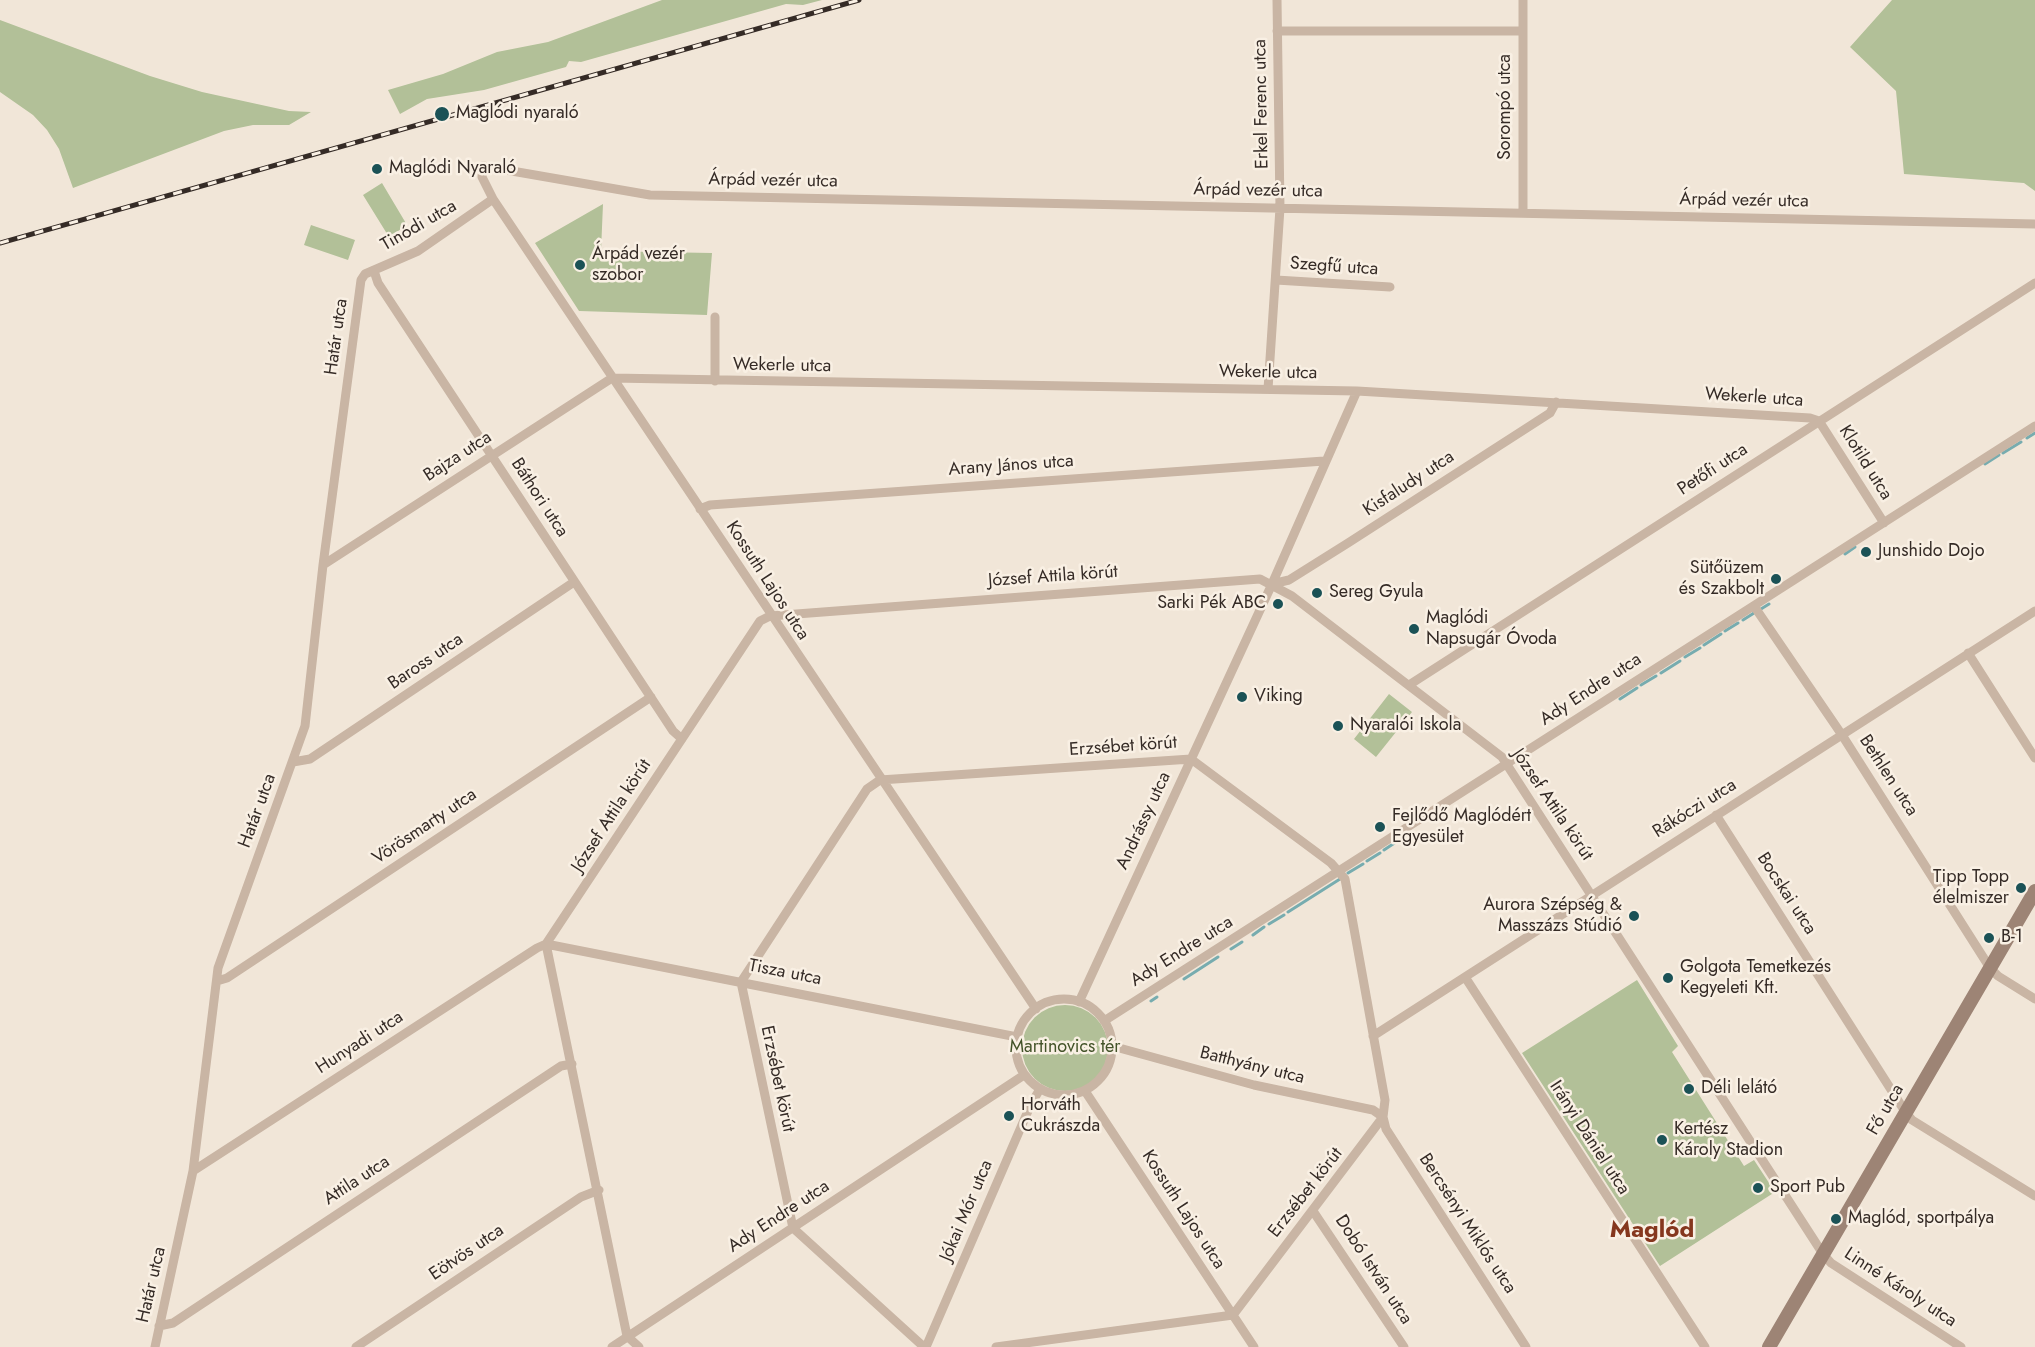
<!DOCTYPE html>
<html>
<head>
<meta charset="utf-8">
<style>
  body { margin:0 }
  canvas { display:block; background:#f1e6d8 }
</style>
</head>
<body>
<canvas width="2035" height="1347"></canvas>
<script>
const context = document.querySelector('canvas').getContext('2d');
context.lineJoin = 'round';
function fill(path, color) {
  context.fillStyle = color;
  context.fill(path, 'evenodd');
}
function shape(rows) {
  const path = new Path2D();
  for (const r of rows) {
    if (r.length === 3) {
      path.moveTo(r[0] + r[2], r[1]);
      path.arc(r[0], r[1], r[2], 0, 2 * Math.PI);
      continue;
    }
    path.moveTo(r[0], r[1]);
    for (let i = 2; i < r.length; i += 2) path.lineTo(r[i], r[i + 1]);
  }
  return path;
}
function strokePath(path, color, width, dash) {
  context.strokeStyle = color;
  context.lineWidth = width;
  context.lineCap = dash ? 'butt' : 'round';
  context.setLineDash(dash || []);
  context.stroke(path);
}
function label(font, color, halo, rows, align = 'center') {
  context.font = font + ' Jost,sans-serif';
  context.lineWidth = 5;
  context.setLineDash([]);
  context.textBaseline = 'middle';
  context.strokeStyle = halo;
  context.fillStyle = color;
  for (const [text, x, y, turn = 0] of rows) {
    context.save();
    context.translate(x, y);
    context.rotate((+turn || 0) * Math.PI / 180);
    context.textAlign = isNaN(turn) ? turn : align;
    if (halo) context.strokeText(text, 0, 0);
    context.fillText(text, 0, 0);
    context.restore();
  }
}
fill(shape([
  [662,0,822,0,803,5,786,4,581,62,569,61,566,67,484,90,427,99,400,114,388,90,443,74,497,52,548,42],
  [1892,0,2035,0,2035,191,2024,183,1904,174,1896,91,1850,47],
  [0,20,150,76,202,92,289,111,311,112,289,125,253,125,224,131,73,188,59,149,47,130,33,115,0,92],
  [382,183,407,225,389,237,363,195],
  [603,204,601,251,712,253,707,315,579,311,535,243],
  [311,225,355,240,348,260,304,245],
  [1389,694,1412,712,1376,757,1354,739],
  [1637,980,1678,1046,1672,1052,1744,1166,1754,1160,1775,1192,1660,1266,1522,1053],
  [1065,1048,43]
]), '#b2c098');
strokePath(shape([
  [2027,438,2035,433],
  [2003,453,2021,442],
  [1985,464,1999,455],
  [1845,554,1855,547],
  [1761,609,1769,604],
  [1743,620,1754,613],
  [1725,631,1738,623],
  [1704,645,1721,634],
  [1685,657,1700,648],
  [1661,673,1680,661],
  [1641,685,1656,676],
  [1620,699,1637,688],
  [1384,850,1399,840],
  [1367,861,1380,853],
  [1348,873,1363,864],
  [1288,912,1340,879],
  [1269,924,1284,915],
  [1253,935,1264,927],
  [1231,949,1242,942],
  [1184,979,1218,957],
  [1151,1001,1157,997]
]), '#77acaf', 3);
strokePath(shape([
  [1523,0,1523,213],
  [1277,31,1522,31],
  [374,271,378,283,673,731,682,739],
  [1276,280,1390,287],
  [715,317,715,381],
  [1268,389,1280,208,1277,0],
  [1819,421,1884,523],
  [700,509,710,505,1324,461],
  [323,565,612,378,1357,391,1810,418,1819,421],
  [1272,584,1289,580,1348,543,1550,413,1556,402],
  [1754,606,1842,735,1990,968,1998,976,2035,999],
  [1968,653,2035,758],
  [1409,685,2035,283],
  [293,762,310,759,574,582],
  [1716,815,1906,1113,1912,1120,2035,1196],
  [1465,977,1705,1347],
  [217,981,227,978,651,697],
  [1064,1047,48],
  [1079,1002,1272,584,1357,391],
  [1036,1009,493,199,482,177,483,166,650,195,2035,224],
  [1104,1021,2035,426],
  [1373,1036,2035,611],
  [1112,1046,1254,1085,1373,1110,1383,1117,1386,1129,1526,1347],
  [1085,1091,1254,1347],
  [193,1171,537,948,546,944,1017,1037],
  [1313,1211,1404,1347],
  [159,1326,173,1323,561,1066,572,1064],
  [155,1347,193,1171,218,968,305,726,323,565,361,280,365,274,418,251,493,199],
  [356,1347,581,1197,599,1190],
  [612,1347,1024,1075],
  [639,1347,627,1336,546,944,760,621,770,616,1260,579,1292,596,1502,757,1823,1254,1831,1263,1961,1347],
  [924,1347,793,1228,741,982,867,789,880,780,1191,759,1331,863,1345,879,1385,1100,1383,1117,1233,1315,996,1347],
  [926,1347,1031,1104,1040,1089]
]), '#c9b5a4', 9);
strokePath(shape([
  [1769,1347,2035,891]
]), '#9d8475', 14);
const rail = shape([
  [0,243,859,0]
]);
strokePath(rail, '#352b26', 5);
strokePath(rail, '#f9f0e4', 3, [9]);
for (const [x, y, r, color] of [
  [442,114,8,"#1b5256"],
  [377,169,6,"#1b5256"],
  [580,265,6,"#1b5256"],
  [1866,552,6,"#1b5256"],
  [1776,579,6,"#1b5256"],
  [1317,593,6,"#1b5256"],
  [1278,604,6,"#1b5256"],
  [1414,629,6,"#1b5256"],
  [1242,697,6,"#1b5256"],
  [1338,726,6,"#1b5256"],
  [1380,827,6,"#1b5256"],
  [2021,888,6,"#1b5256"],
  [1634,916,6,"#1b5256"],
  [1989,938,6,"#1b5256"],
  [1668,978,6,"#1b5256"],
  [1689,1089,6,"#1b5256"],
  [1009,1116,6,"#1b5256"],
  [1662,1140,6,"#1b5256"],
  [1758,1188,6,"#1b5256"],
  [1836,1219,6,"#1b5256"]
]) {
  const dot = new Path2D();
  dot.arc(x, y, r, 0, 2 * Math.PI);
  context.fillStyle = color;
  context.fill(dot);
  strokePath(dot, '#f9f0e4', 2);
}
label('18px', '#352b26', '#f9f0e4', [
  ["Erkel Ferenc utca",1262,104,-91],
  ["Sorompó utca",1506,107,-90],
  ["Árpád vezér utca",773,181,1],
  ["Árpád vezér utca",1258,191,1],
  ["Árpád vezér utca",1744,201,1],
  ["Tinódi utca",419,226,-30],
  ["Szegfű utca",1334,267,4],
  ["Határ utca",337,337,-82],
  ["Wekerle utca",782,366,1],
  ["Wekerle utca",1268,373,1],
  ["Wekerle utca",1754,398,4],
  ["Bajza utca",458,457,-33],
  ["Klotild utca",1865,463,58],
  ["Arany János utca",1011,466,-4],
  ["Petőfi utca",1713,470,-33],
  ["Kisfaludy utca",1409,484,-33],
  ["Báthori utca",539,498,57],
  ["József Attila körút",1053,577,-4],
  ["Kossuth Lajos utca",767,581,57],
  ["Baross utca",426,662,-34],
  ["Ady Endre utca",1591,690,-33],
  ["Erzsébet körút",1123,747,-4],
  ["Bethlen utca",1888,776,57],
  ["József Attila körút",1552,805,56],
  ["Rákóczi utca",1695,809,-32],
  ["Határ utca",258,811,-70],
  ["József Attila körút",612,816,-57],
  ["Andrássy utca",1144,821,-65],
  ["Vörösmarty utca",425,827,-34],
  ["Bocskai utca",1786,894,57],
  ["Ady Endre utca",1182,952,-32],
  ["Tisza utca",785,973,11],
  ["Hunyadi utca",360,1043,-33],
  ["Batthyány utca",1252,1066,14],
  ["Erzsébet körút",777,1079,78],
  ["Fő utca",1886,1110,-60],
  ["Irányi Dániel utca",1589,1138,57],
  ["Attila utca",357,1181,-33],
  ["Erzsébet körút",1306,1193,-52],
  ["Kossuth Lajos utca",1183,1210,57],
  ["Jókai Mór utca",967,1211,-67],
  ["Ady Endre utca",779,1217,-33],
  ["Bercsényi Miklós utca",1467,1224,57],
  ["Eötvös utca",467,1253,-34],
  ["Dobó István utca",1373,1270,57],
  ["Határ utca",152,1285,-77],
  ["Linné Károly utca",1900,1288,33]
]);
label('18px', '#352b26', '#f9f0e4', [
  ["Maglódi nyaraló",456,114],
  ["Maglódi Nyaraló",389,169],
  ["Árpád vezér",592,255],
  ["szobor",592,276],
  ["Junshido Dojo",1878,552],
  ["Sütőüzem",1764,569,"right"],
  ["és Szakbolt",1764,590,"right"],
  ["Sereg Gyula",1329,593],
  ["Sarki Pék ABC",1266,604,"right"],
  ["Maglódi",1426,619],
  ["Napsugár Óvoda",1426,640],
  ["Viking",1254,697],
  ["Nyaralói Iskola",1350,726],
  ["Fejlődő Maglódért",1392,817],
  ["Egyesület",1392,838],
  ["Tipp Topp",2009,878,"right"],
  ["élelmiszer",2009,899,"right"],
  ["Aurora Szépség &",1622,906,"right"],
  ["Masszázs Stúdió",1622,927,"right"],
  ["B-1",2001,938],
  ["Golgota Temetkezés",1680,968],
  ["Kegyeleti Kft.",1680,989],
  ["Déli lelátó",1701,1089],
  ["Horváth",1021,1106],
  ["Cukrászda",1021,1127],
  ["Kertész",1674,1130],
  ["Károly Stadion",1674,1151],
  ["Sport Pub",1770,1188],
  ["Maglód, sportpálya",1848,1219]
], 'left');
label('18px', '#435329', '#f9f0e4', [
  ["Martinovics tér",1065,1048]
]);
label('bold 24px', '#85371e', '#f9f0e4', [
  ["Maglód",1652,1231]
]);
</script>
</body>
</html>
